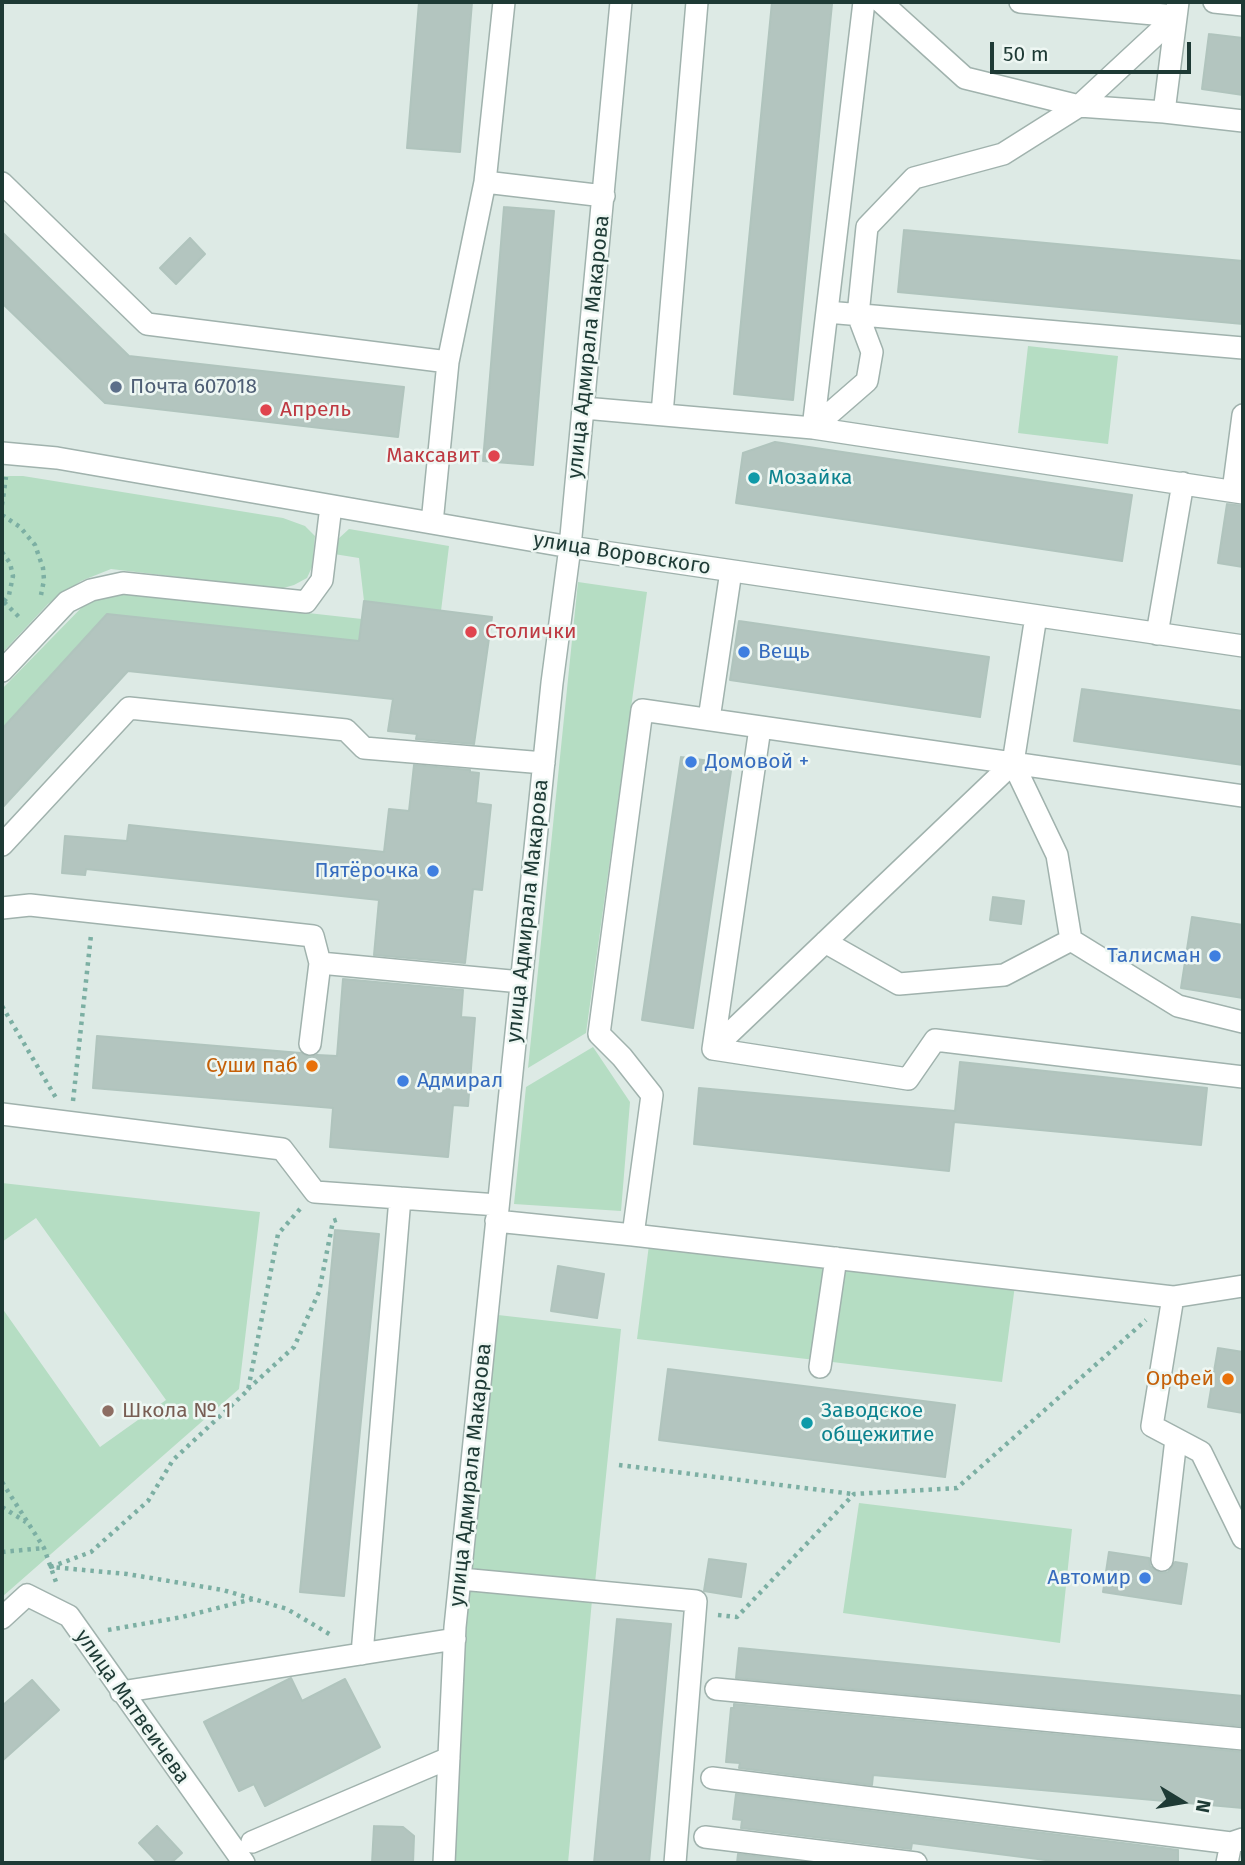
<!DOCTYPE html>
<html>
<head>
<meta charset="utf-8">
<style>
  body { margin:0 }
  #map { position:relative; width:1245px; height:1865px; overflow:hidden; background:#ddeae5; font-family:"Fira Sans",sans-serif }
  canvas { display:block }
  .frame { position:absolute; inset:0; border:4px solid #1e3a35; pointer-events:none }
  .north { position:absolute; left:1147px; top:1767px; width:70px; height:70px; -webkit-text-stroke:5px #eef7f3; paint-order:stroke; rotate:101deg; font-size:19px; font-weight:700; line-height:28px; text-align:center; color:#1e3a35 }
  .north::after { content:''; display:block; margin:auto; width:24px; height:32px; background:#1e3a35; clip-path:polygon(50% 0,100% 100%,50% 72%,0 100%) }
  .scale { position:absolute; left:990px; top:42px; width:201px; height:32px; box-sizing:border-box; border:4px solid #1e3a35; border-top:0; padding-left:9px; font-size:21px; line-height:24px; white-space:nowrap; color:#1e3a35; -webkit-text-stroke:5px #eef7f3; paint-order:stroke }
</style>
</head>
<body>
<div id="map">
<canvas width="1245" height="1865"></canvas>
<div class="frame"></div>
<div class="north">N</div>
<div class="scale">50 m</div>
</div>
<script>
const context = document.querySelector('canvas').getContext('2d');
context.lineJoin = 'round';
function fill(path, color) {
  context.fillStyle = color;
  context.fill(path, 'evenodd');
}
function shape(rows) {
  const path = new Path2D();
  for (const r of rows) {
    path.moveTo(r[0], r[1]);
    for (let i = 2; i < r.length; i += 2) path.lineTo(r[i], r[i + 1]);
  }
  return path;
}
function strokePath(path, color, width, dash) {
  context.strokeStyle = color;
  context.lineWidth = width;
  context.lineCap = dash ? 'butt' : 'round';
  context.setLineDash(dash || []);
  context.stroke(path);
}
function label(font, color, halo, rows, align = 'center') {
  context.font = font + ' "Fira Sans",sans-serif';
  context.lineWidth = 5;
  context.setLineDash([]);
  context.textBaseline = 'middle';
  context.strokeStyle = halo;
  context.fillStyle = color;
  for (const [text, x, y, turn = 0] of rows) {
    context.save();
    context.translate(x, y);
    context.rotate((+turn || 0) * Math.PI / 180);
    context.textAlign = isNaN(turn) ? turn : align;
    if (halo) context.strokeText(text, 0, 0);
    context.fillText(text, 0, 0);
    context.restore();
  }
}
fill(shape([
  [1028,346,1118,356,1108,444,1018,433],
  [2,476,23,476,283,518,305,526,315,536,312,567,307,578,294,585,280,589,111,569,81,581,48,604,2,653],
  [349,529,449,546,441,611,364,601,359,558,334,554,337,540],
  [578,582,647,592,586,1033,528,1068],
  [128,593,362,619,359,641,107,614,2,729,2,689,87,602],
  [593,1047,630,1102,621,1211,514,1204,526,1087],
  [2,1183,260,1212,239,1389,2,1597,2,1308,100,1447,166,1400,36,1218,2,1242],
  [650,1237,1016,1278,1002,1382,637,1339],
  [498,1315,621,1329,595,1583,470,1569],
  [859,1503,1072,1529,1060,1643,843,1613],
  [468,1588,592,1600,568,1863,453,1863]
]), '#b5ddc3');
const building = shape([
  [419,2,472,2,460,152,407,148,419,2],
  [772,2,832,4,793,400,734,394,772,2],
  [1209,34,1243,38,1243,95,1202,89,1209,34],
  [504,207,554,211,533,465,483,461,504,207],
  [904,230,1243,261,1243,324,898,292,904,230],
  [2,232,129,356,404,387,398,437,105,403,2,303,2,232],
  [190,238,205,254,176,284,160,268,190,238],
  [775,442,1132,495,1122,561,736,503,743,453,775,442],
  [1227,504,1243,506,1243,567,1218,563,1227,504],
  [364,601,492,617,474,744,416,739,417,734,388,731,393,699,128,671,2,808,2,729,107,614,359,641,364,601],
  [739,621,989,657,980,717,730,680,739,621],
  [1082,689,1243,711,1243,765,1074,741,1082,689],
  [681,757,732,764,693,1028,642,1020,681,757],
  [414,765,470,770,470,772,479,773,476,803,491,805,482,890,473,889,465,963,374,955,379,900,86,869,85,875,62,873,65,836,127,841,129,825,384,852,389,809,409,811,414,765],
  [993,897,1024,901,1021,924,990,920,993,897],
  [1192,917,1243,925,1243,998,1181,988,1192,917],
  [343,979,463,990,461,1017,475,1018,468,1106,453,1105,448,1157,330,1147,333,1108,93,1088,97,1036,301,1053,309,1057,317,1055,337,1056,343,979],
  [960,1062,1207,1088,1201,1145,954,1122,949,1171,694,1144,699,1088,955,1111,960,1062],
  [335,1230,379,1234,344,1596,300,1592,335,1230],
  [558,1266,604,1274,597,1318,551,1311,558,1266],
  [1218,1348,1243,1352,1243,1413,1208,1407,1218,1348],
  [668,1369,955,1405,945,1477,659,1440,668,1369],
  [1109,1552,1149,1558,1150,1566,1160,1573,1168,1572,1175,1562,1187,1564,1181,1604,1103,1592,1109,1552],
  [709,1559,746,1564,741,1597,704,1591,709,1559],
  [617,1619,671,1624,649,1863,594,1863,617,1619],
  [739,1648,1243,1696,1243,1726,736,1678,739,1648],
  [291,1678,302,1701,345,1679,380,1747,265,1806,254,1784,239,1791,204,1722,291,1678],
  [32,1680,59,1710,2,1761,2,1706,32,1680],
  [734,1704,1243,1752,1243,1808,873,1775,872,1785,739,1768,740,1763,726,1762,731,1708,734,1708,734,1704],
  [736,1794,1178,1850,1178,1863,1069,1863,912,1843,911,1849,741,1828,742,1820,733,1819,736,1794],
  [157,1826,182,1853,171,1863,158,1863,139,1843,157,1826],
  [374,1826,403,1827,414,1836,413,1863,372,1863,374,1826],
  [738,1854,811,1863,737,1863,738,1854]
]);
fill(building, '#b3c5bf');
strokePath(building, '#b0c4bd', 2);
const minor = shape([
  [881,2,965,78,1079,106,1164,112],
  [1020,2,1176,16],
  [1178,2,1164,112,1243,121],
  [1214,2,1243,5],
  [485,182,504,2],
  [2,183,147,324,448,362],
  [827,312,1243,348],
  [584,408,813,428,864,2],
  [662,414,697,2],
  [813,428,867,381,872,352,858,315,867,227,914,178,1003,154,1079,106,1176,16],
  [813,428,1243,493],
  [2,453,57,458,570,547,1243,646],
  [1233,491,1243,415],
  [432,523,448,362,485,182,604,196],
  [1157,634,1183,483],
  [2,671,67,602,91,590,123,583,306,602,322,580,331,506],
  [709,719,731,571],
  [2,845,129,708,346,730,364,748,544,763],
  [2,908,30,905,313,936,320,963,521,982],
  [1071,940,1178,1006,1243,1022],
  [825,942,899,984,1004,975,1071,940,1057,855,1013,763,1036,616],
  [310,1044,320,963],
  [713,1049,908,1079,935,1040,1243,1077],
  [713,1049,1013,763],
  [713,1049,760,728],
  [2,1114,282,1149,315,1192,498,1205],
  [496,1221,633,1235,652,1095,622,1057,599,1034,642,710,1243,796],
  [633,1235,1173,1297,1243,1286],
  [1173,1297,1152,1426,1201,1452,1243,1538],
  [820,1367,836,1258],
  [1162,1560,1176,1439],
  [461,1579,696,1601,675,1863],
  [2,1618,27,1595,69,1616,244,1863],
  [362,1654,400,1198],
  [716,1689,1243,1739],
  [121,1692,455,1639],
  [712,1778,1231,1843],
  [705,1837,916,1863],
  [252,1842,449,1758],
  [444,1863,455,1627,552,683,570,547,621,2],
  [1227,1863,1231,1843,1243,1839]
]);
strokePath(minor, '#a0b2ad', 24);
strokePath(shape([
  [2,505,6,477],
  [2,515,20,527,35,545,43,568,44,580,41,595],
  [2,552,10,563,13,576,9,595,2,604],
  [4,602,21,619],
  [2,1006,56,1098],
  [73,1101,91,935],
  [300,1209,278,1234,248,1390,173,1460,148,1501,91,1552,51,1567,127,1574,223,1590,287,1609,331,1635],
  [248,1389,294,1347,319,1292,333,1221,339,1219],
  [619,1465,853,1494],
  [2,1482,44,1548,56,1582],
  [2,1507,26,1522],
  [2,1552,44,1548],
  [718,1615,737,1617,854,1494,957,1488,1146,1320],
  [108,1630,182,1617,253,1599]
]), '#7cafa3', 4.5, [3.5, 5]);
strokePath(minor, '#fff', 21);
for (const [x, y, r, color] of [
  [116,387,7,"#5c6f8a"],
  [266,410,7,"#e0444e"],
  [494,456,7,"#e0444e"],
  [754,478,7,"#0f9aa8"],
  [471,632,7,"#e0444e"],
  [744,652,7,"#3f7fe0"],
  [691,762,7,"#3f7fe0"],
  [433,871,7,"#3f7fe0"],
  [1215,956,7,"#3f7fe0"],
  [312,1066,7,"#e8710a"],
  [403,1081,7,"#3f7fe0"],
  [1228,1379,7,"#e8710a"],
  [108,1411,7,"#8d6e63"],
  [807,1423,7,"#0f9aa8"],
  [1145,1578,7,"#3f7fe0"]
]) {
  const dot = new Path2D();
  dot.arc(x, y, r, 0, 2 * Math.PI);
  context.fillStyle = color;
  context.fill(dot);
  strokePath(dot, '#eef7f3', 2.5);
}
label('21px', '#1e3a35', '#eef7f3', [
  ["улица Адмирала Макарова",589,347,-84],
  ["улица Воровского",622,554,9],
  ["улица Адмирала Макарова",528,911,-84],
  ["улица Адмирала Макарова",471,1475,-84],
  ["улица Матвеичева",132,1707,55]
]);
label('21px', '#4e5e75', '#eef7f3', [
  ["Почта 607018",130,387]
], 'left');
label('21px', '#be3a42', '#eef7f3', [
  ["Апрель",280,410],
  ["Максавит",480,456,"right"],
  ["Столички",485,632]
], 'left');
label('21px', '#0d838f', '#eef7f3', [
  ["Мозайка",768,478],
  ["Заводское",821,1411],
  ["общежитие",821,1435]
], 'left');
label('21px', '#366cbe', '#eef7f3', [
  ["Вещь",758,652],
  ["Домовой +",705,762],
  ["Пятёрочка",419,871,"right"],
  ["Талисман",1201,956,"right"],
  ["Адмирал",417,1081],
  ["Автомир",1131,1578,"right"]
], 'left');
label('21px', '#c56008', '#eef7f3', [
  ["Суши паб",298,1066],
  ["Орфей",1214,1379]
], 'right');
label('21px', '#785e54', '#eef7f3', [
  ["Школа № 1",122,1411]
], 'left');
</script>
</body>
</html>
